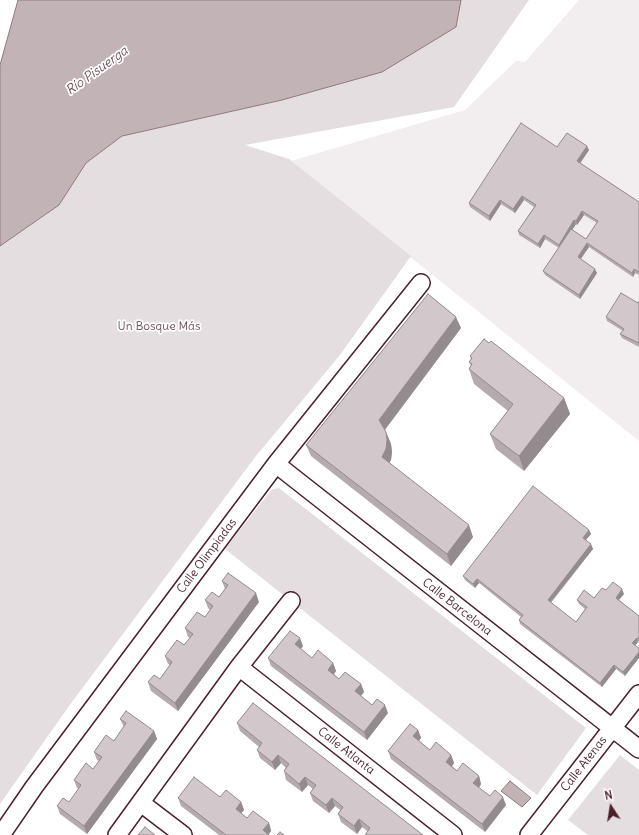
<!DOCTYPE html>
<html>
<head>
<meta charset="utf-8">
<style>
  body { margin:0 }
  #map { position:relative; width:639px; height:835px; overflow:hidden; background:#fff; font-family:Delius,sans-serif }
  canvas { display:block }
  .north { position:absolute; left:591px; top:787px; width:40px; height:40px; -webkit-text-stroke:3px #fff; paint-order:stroke; rotate:348deg; font-size:11px; font-weight:700; line-height:16px; text-align:center; color:#4a1f2b }
  .north::after { content:''; display:block; margin:auto; width:14px; height:18px; background:#4a1f2b; clip-path:polygon(50% 0,100% 100%,50% 72%,0 100%) }
</style>
</head>
<body>
<div id="map">
<canvas width="639" height="835"></canvas>
<div class="north">N</div>
</div>
<script>
const context = document.querySelector('canvas').getContext('2d');
context.lineJoin = 'round';
function fill(path, color) {
  context.fillStyle = color;
  context.fill(path, 'evenodd');
}
function shape(rows) {
  const path = new Path2D();
  for (const r of rows) {
    path.moveTo(r[0], r[1]);
    for (let i = 2; i < r.length; i += 2) path.lineTo(r[i], r[i + 1]);
  }
  return path;
}
function strokePath(path, color, width, dash) {
  context.strokeStyle = color;
  context.lineWidth = width;
  context.lineCap = dash ? 'butt' : 'round';
  context.setLineDash(dash || []);
  context.stroke(path);
}
function label(font, color, halo, rows, align = 'center') {
  context.font = font + ' Delius,sans-serif';
  context.lineWidth = 3.5;
  context.setLineDash([]);
  context.textBaseline = 'middle';
  context.strokeStyle = halo;
  context.fillStyle = color;
  for (const [text, x, y, turn = 0] of rows) {
    context.save();
    context.translate(x, y);
    context.rotate((+turn || 0) * Math.PI / 180);
    context.textAlign = isNaN(turn) ? turn : align;
    if (halo) context.strokeText(text, 0, 0);
    context.fillText(text, 0, 0);
    context.restore();
  }
}
fill(shape([
  [579,0,639,0,639,441,291,161,465,110,516,61,525,62]
]), '#f2eeef');
fill(shape([
  [461,0,529,0,454,107,245,145,289,159,411,256,340,355,256,456,69,706,0,804,0,246,59,205,86,163,122,136,282,100,456,27],
  [279,488,586,728,537,795,225,549,272,489],
  [620,755,639,770,639,835,588,835,568,820]
]), '#e5dee0');
const water = shape([
  [18,0,461,0,456,27,382,72,282,100,122,136,86,163,59,205,0,246,0,65,18,0],
  [510,781,531,798,522,807,501,791,510,781]
]);
fill(water, '#c1b3b6');
strokePath(water, '#91787e', 1);
const street = shape([
  [276,464,639,749],
  [239,667,453,835],
  [141,803,183,835],
  [1,835,34,787,276,464,421,283],
  [117,835,239,667,291,601],
  [529,835,639,694]
]);
strokePath(street, '#4a1f2b', 20);
strokePath(street, '#fff', 17);
fill(shape([
  [557,147,589,150,580,163,639,202,639,275,635,273,633,277,589,247,581,259,597,273,580,299,545,275,543,271,559,248,545,239,540,248,519,235,518,231,534,207,524,200,515,213,501,204,490,221,470,207,469,203],
  [584,215,597,223,586,239,572,230,576,224,577,225],
  [639,301,639,347,622,338,620,334,623,331,607,321,606,317,638,303],
  [461,328,385,430,391,444,392,452,391,460,389,463,473,537,451,566,311,456,306,445],
  [470,356,564,398,570,414,524,471,496,449,490,434,508,411,474,384,469,369,471,366,469,362,471,359],
  [589,530,591,534,586,540,593,549,551,603,576,622,585,609,579,604,577,600,594,598,606,590,624,594,619,600,639,616,639,642,638,642,635,646,625,676,616,669,602,687,520,624,519,620,521,617,479,583,475,588,465,580,463,576],
  [222,581,259,602,178,711,151,691,148,682,160,679,170,665,168,664,165,656,184,645,190,638,188,637,185,628,205,617,210,610,208,608,205,600,219,597,225,589],
  [303,646,301,649,312,658,333,663,336,671,334,674,339,679,361,684,364,692,361,696,372,705,388,713,367,740,271,666,268,658],
  [120,719,154,731,157,739,87,834,60,814,57,806,69,802,79,789,77,788,74,780,93,769,99,761,97,760,94,752,114,741,124,727],
  [237,723,423,835,367,831,362,827,357,834,341,822,338,814,340,810,335,806,329,813,313,801,310,793,313,789,308,785,302,792,286,780,284,771,286,768,281,763,275,770,260,758,257,750,259,747,240,731],
  [418,730,421,738,419,741,430,750,451,755,454,763,452,766,457,771,479,776,481,784,479,788,490,796,506,805,485,832,391,759,388,751],
  [220,797,241,802,244,810,241,813,247,818,269,823,271,831,269,834,269,835,219,835,181,806,178,798]
]), '#b5abaf');
fill(shape([
  [587,146,589,150,579,165,577,161],
  [522,196,524,200,515,213,513,209],
  [500,200,501,204,490,221,489,216],
  [582,211,584,215,577,225,576,221],
  [574,220,576,224,560,249,559,245],
  [544,235,545,239,540,248,538,244],
  [587,243,589,247,579,261,578,257],
  [595,269,597,273,580,299,579,295],
  [634,269,635,273,633,277,632,273],
  [456,317,461,328,383,432,379,420],
  [564,398,570,414,524,471,519,456],
  [386,432,391,444,392,452,391,460,386,469,382,457],
  [469,525,473,537,451,566,447,554],
  [589,530,591,534,584,542,583,538],
  [591,544,593,549,549,604,548,600],
  [477,579,479,583,475,588,473,584],
  [622,589,624,594,617,602,616,598],
  [256,593,259,602,178,711,175,703],
  [300,638,303,646,298,652,295,644],
  [637,638,638,642,634,647,632,643],
  [639,652,639,658,625,676,623,672],
  [333,663,336,671,331,678,328,670],
  [614,665,616,669,602,687,600,683],
  [361,684,364,692,358,699,355,691],
  [385,705,388,713,367,740,364,732],
  [418,730,421,738,416,744,413,736],
  [154,731,157,739,87,834,84,826],
  [278,755,281,763,275,770,272,762],
  [451,755,454,763,449,770,446,762],
  [479,776,481,784,476,791,473,783],
  [305,777,308,785,302,792,299,784],
  [503,797,506,805,485,832,482,824],
  [332,798,335,806,329,813,326,805],
  [241,802,244,810,238,817,236,809],
  [359,819,362,827,357,834,354,826],
  [269,823,271,831,268,835,263,830]
]), '#938b8e');
const building = shape([
  [521,123,557,147,567,133,587,146,577,161,639,202,639,272,634,269,632,273,587,243,578,257,595,269,579,295,543,271,571,229,586,239,598,221,582,211,576,221,574,220,559,245,544,235,538,244,518,231,536,205,522,196,513,209,500,200,489,216,469,203,521,123],
  [621,293,638,303,639,301,639,343,620,334,624,329,606,317,621,293],
  [428,294,456,317,379,420,386,432,387,440,386,449,382,457,469,525,447,554,306,445,428,294],
  [484,339,489,343,491,341,564,398,519,456,490,434,513,404,469,369,472,364,469,362,472,358,470,356,484,339],
  [533,486,589,530,583,538,591,544,548,600,576,622,587,607,577,600,584,590,594,598,602,588,606,590,613,582,622,589,616,598,639,616,639,639,637,638,632,643,639,648,639,652,623,672,614,665,600,683,519,620,523,615,477,579,473,584,463,576,533,486],
  [228,573,256,593,175,703,148,682,154,675,160,679,172,662,165,656,177,640,184,645,193,634,185,628,197,612,205,617,213,606,205,600,212,592,219,597,228,585,222,581,228,573],
  [290,631,300,638,295,644,312,658,318,650,333,663,328,670,339,679,345,672,361,684,355,691,372,705,377,699,385,705,364,732,268,658,290,631],
  [253,703,423,835,365,835,370,828,359,819,354,826,338,814,343,807,332,798,326,805,310,793,316,785,305,777,299,784,284,771,289,764,278,755,272,762,257,750,262,743,237,723,253,703],
  [126,711,154,731,84,826,57,806,63,798,69,802,81,785,74,780,86,763,93,769,102,757,94,752,106,735,114,741,126,723,120,719,126,711],
  [410,724,418,730,413,736,430,750,436,742,451,755,446,762,457,771,463,763,479,776,473,783,490,796,495,790,503,797,482,824,388,751,410,724],
  [194,777,220,797,226,790,241,802,236,809,247,818,253,811,269,823,263,830,269,835,226,835,178,798,194,777],
  [145,827,155,835,138,835,145,827],
  [280,832,284,835,277,835,280,832]
]);
fill(building, '#d2c7cb');
strokePath(building, '#938b8e', 1);
label('12px', '#714f58', '#fff', [
  ["Un Bosque Más",159,327]
]);
label('12px', '#4a1f2b', '#fff', [
  ["Calle Olimpiadas",207,556,-53],
  ["Calle Barcelona",457,607,38],
  ["Calle Atlanta",346,751,38],
  ["Calle Atenas",584,764,-52]
]);
label('italic 13px', '#74535c', '#fff', [
  ["Río Pisuerga",97,71,-36]
]);
</script>
</body>
</html>
